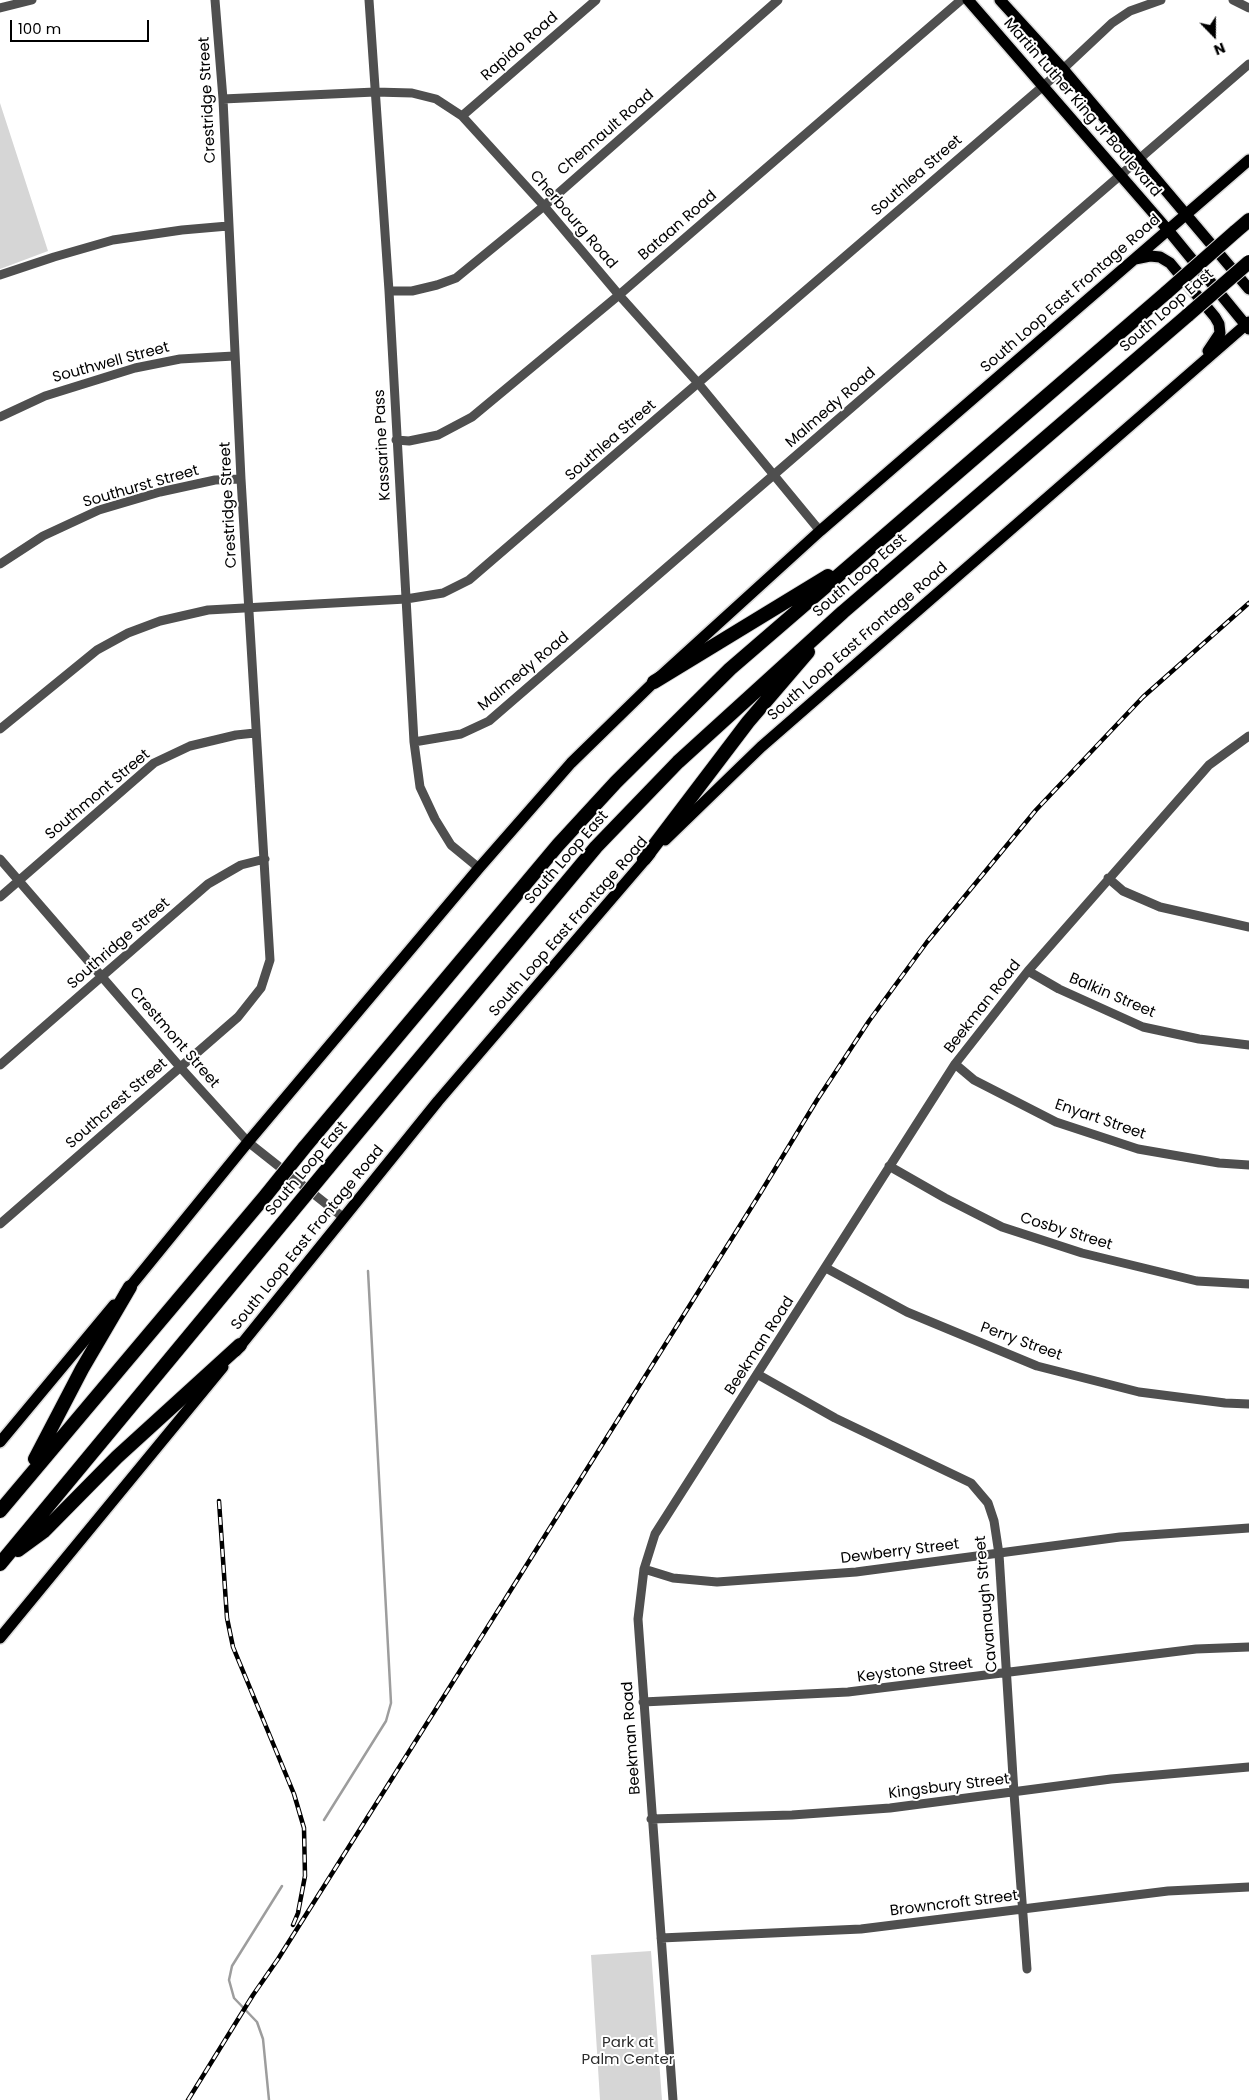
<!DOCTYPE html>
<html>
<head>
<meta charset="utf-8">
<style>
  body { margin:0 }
  #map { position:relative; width:1249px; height:2100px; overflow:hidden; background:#fff; font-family:Poppins,sans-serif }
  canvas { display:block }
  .north { position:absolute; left:1189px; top:10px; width:50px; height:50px; -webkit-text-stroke:4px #fff; paint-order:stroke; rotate:158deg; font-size:14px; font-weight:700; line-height:20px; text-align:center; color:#000 }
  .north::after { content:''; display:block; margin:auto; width:18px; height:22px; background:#000; clip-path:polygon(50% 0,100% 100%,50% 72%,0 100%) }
  .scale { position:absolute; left:10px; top:20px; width:139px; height:22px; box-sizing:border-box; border:2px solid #000; border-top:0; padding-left:6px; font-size:15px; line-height:18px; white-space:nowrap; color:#000; -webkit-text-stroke:4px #fff; paint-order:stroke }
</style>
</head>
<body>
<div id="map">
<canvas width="1249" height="2100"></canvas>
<div class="north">N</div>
<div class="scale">100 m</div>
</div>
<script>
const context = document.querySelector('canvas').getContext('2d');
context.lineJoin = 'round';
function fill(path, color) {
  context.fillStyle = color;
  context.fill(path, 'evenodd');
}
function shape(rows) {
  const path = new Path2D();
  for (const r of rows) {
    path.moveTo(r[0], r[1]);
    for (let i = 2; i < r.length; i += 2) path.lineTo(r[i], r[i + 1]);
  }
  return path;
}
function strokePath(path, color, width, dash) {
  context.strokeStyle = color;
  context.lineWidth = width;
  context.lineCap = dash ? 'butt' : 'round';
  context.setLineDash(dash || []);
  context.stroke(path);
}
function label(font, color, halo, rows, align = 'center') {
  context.font = font + ' Poppins,sans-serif';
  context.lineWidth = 4;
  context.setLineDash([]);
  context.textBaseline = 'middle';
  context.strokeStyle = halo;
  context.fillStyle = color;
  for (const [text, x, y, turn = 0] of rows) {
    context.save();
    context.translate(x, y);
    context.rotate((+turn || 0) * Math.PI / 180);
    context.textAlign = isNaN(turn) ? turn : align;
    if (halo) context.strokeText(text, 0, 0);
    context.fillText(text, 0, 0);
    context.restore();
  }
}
fill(shape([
  [0,103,48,251,0,269],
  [651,1951,662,2100,600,2100,591,1955]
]), '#d6d6d6');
strokePath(shape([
  [324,1820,386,1721,391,1703,368,1271],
  [269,2100,263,2039,257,2022,234,1998,229,1980,232,1966,282,1886]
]), '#9d9d9d', 2.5);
const major = shape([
  [968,0,1168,230,1249,329],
  [1000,0,1063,69,1249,289],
  [1135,259,1150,256,1160,257,1170,263,1215,317,1219,324,1220,333,1208,351],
  [665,840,761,747,1249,322],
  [125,1293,248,1142,479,868,571,763,654,682,820,531,1249,160],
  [236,1351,438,1101,650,854],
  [0,1442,114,1305],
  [0,1638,223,1367]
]);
const highway = shape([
  [1235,232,1249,220],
  [654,682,828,576],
  [644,859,748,722,808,652],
  [304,1148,558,845,616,782,730,669,1167,292],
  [328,1168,596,847,678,762,843,612,1188,315],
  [35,1459,82,1369,130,1287],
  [0,1511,267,1194],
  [18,1550,44,1531,117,1457,240,1345],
  [0,1564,290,1214]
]);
strokePath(major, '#dbdbdb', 14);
strokePath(highway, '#dbdbdb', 16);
strokePath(shape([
  [369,0,389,291,414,742,420,787,435,819,451,845,479,868],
  [1233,0,1249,8],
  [0,8,32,0],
  [223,99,375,92,412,93,436,99,462,116,544,206,619,295,698,383,820,531],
  [462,116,596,0],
  [0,275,54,257,113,240,182,230,228,226],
  [389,291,412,291,437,285,456,278,544,206,778,0],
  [0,417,45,396,135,368,180,359,234,356],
  [396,440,409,441,438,435,472,417,619,295,961,0],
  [0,564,43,536,99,510,160,492,215,480,241,479],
  [0,729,97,650,128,633,160,621,208,610,406,599,443,593,469,580,1063,69,1112,23,1130,11,1161,0],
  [414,742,461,734,489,721,1249,64],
  [0,859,180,1067,248,1142,344,1218],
  [1108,878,1123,891,1160,907,1249,927],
  [0,897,154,763,190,746,236,735,255,733],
  [1028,971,1059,989,1143,1027,1199,1039,1249,1045],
  [955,1064,974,1080,1056,1122,1138,1149,1219,1163,1249,1165],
  [0,1065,208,884,241,865,265,859],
  [889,1166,945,1198,1002,1227,1082,1253,1197,1281,1249,1284],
  [0,1224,238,1017,261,988,270,960,241,479,223,99,215,0],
  [826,1268,907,1312,1037,1366,1139,1392,1225,1403,1249,1404],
  [757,1374,835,1418,971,1483,988,1503,994,1521,999,1554,1014,1793,1027,1969],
  [644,1569,673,1578,717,1582,856,1572,1120,1537,1249,1528],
  [643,1702,848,1692,1196,1649,1249,1647],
  [651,1819,792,1815,890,1808,1111,1779,1249,1767],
  [661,1938,861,1929,1168,1891,1249,1887],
  [673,2100,638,1619,644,1569,655,1534,955,1064,1028,971,1209,765,1249,736]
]), '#4f4f4f', 9);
strokePath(major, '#000', 11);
strokePath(highway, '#000', 14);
const rail = shape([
  [219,1501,227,1618,233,1647,294,1794,304,1828,305,1876,298,1913,293,1925],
  [188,2100,253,1995,278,1959,470,1655,761,1192,817,1100,869,1021,927,942,1036,810,1143,697,1249,603]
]);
strokePath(rail, '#000', 4.5);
strokePath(rail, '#fff', 2.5, [8]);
const highwayBridge = shape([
  [1167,292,1235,232],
  [1188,315,1249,262],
  [267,1194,304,1148],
  [290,1214,328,1168]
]);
strokePath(highwayBridge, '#dbdbdb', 16, []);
strokePath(highwayBridge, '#000', 14);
label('15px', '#000', '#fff', [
  ["Rapido Road",520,47,-41],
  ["Crestridge Street",208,100,-93],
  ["Martin Luther King Jr Boulevard",1082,108,49],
  ["Chennault Road",606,133,-41],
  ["Southlea Street",917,176,-41],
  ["Cherbourg Road",573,220,49],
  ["Bataan Road",678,226,-41],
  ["South Loop East Frontage Road",1071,294,-41],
  ["South Loop East",1167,311,-41],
  ["Southwell Street",111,363,-15],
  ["Malmedy Road",831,408,-41],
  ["Southlea Street",611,441,-41],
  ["Kassarine Pass",383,445,-93],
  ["Southurst Street",141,487,-16],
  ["Crestridge Street",229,505,-93],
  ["South Loop East",860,576,-41],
  ["South Loop East Frontage Road",858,642,-41],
  ["Malmedy Road",524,672,-40],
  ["Southmont Street",98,795,-40],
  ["South Loop East",567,858,-49],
  ["South Loop East Frontage Road",569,927,-49],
  ["Southridge Street",119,944,-41],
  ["Balkin Street",1112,996,23],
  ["Beekman Road",983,1007,-52],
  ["Crestmont Street",174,1038,49],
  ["Southcrest Street",117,1104,-41],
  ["Enyart Street",1100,1120,19],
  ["South Loop East",307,1169,-50],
  ["Cosby Street",1066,1232,17],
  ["South Loop East Frontage Road",308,1238,-51],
  ["Perry Street",1021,1342,20],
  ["Beekman Road",760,1346,-57],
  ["Dewberry Street",900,1552,-7],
  ["Cavanaugh Street",987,1604,-95],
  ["Keystone Street",915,1671,-7],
  ["Beekman Road",632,1738,-94],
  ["Kingsbury Street",949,1787,-7],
  ["Browncroft Street",954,1904,-7]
]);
label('15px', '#2d2d2d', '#fff', [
  ["Park at",628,2043],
  ["Palm Center",628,2060]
]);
</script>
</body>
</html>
